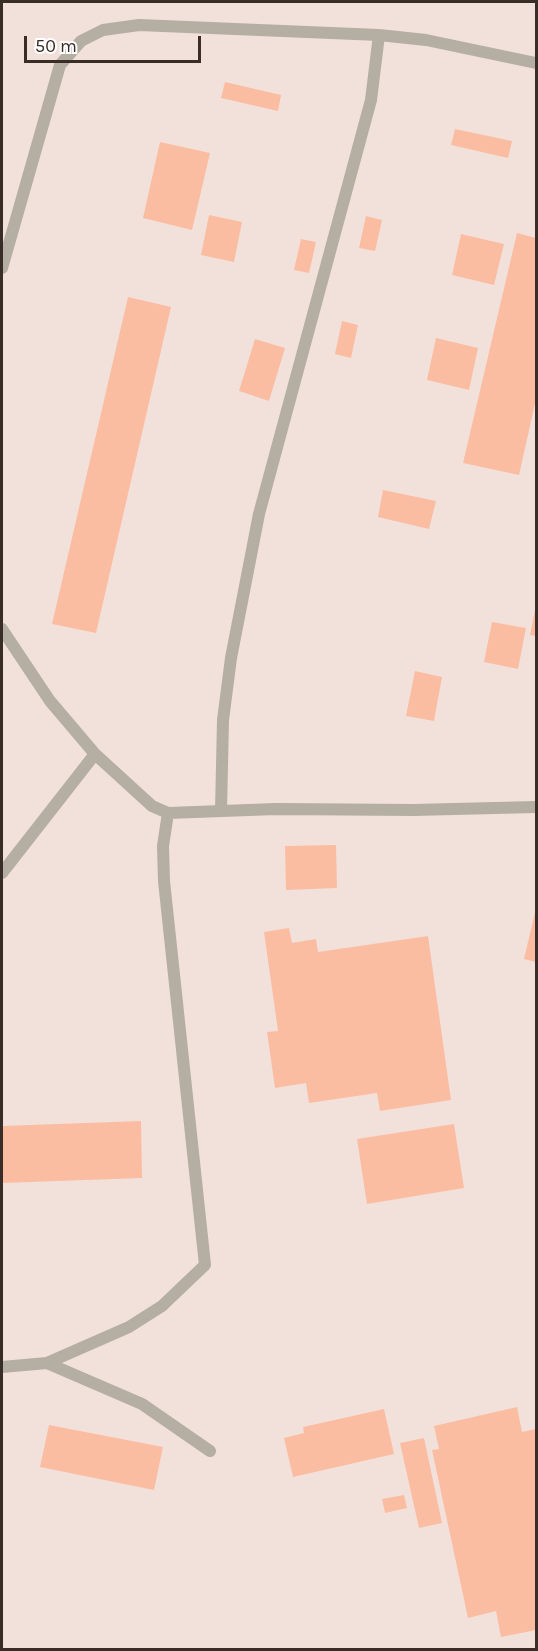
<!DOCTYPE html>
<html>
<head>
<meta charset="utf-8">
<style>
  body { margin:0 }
  #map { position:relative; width:538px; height:1651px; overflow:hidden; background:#fff1eb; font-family:Karla,sans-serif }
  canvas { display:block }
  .frame { position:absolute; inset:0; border:3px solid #3a2d28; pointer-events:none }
  .scale { position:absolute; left:24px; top:36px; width:177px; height:27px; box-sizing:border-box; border:3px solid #3a2d28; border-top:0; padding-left:8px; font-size:18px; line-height:21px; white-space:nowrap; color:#3a2d28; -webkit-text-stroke:4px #fff; paint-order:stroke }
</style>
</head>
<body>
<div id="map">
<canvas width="538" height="1651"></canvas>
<div class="frame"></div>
<div class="scale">50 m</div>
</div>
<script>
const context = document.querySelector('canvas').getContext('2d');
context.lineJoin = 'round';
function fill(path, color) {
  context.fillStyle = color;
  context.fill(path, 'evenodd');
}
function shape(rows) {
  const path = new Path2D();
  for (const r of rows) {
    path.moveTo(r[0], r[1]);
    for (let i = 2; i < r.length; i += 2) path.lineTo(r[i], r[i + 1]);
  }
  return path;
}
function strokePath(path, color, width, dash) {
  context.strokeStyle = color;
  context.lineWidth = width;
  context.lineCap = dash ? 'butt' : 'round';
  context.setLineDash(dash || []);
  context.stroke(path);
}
fill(shape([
  [2,2,536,2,536,1649,2,1649]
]), '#f2e1db');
fill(shape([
  [225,82,281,95,278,111,221,98],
  [455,129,512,141,508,158,451,145],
  [160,142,210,153,192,230,143,218],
  [209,215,242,222,234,262,201,255],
  [366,216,382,220,375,251,359,248],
  [517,233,536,238,536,399,519,475,463,463],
  [461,234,504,244,494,285,452,275],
  [301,239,316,242,309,273,294,270],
  [128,297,171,307,96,633,52,624],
  [342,321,358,325,351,358,335,354],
  [436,338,478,348,469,390,427,380],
  [255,339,285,348,269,401,239,391],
  [383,490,436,501,429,529,378,517],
  [535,610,536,610,536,636,530,635],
  [492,622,526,628,518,669,484,662],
  [415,671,442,677,434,721,406,716],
  [336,845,337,888,286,890,285,846],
  [536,908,536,962,524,959],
  [289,928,292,943,316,939,318,952,428,936,451,1100,380,1111,377,1093,309,1103,306,1083,275,1088,267,1032,278,1031,264,932],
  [141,1121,142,1178,2,1183,2,1126],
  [454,1124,464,1188,367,1204,357,1139],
  [517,1407,522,1432,536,1429,536,1630,501,1637,496,1611,468,1618,432,1450,439,1449,434,1426],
  [384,1409,394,1454,293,1477,284,1438,304,1433,303,1427],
  [49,1425,163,1447,154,1490,40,1467],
  [424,1438,442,1523,419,1528,400,1443],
  [404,1495,407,1508,385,1513,382,1499]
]), '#fbbda1');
strokePath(shape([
  [2,268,60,65,81,41,103,30,139,25,379,35,426,40,536,63],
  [2,629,50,701,95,754,152,806,168,813,276,809,413,810,536,807],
  [221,811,223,720,231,658,259,514,371,100,379,35],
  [2,873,95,754],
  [47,1363,142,1404,210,1451],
  [2,1367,47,1363,129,1327,162,1306,205,1265,164,881,163,846,168,813]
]), '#b4afa2', 12);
</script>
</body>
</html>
